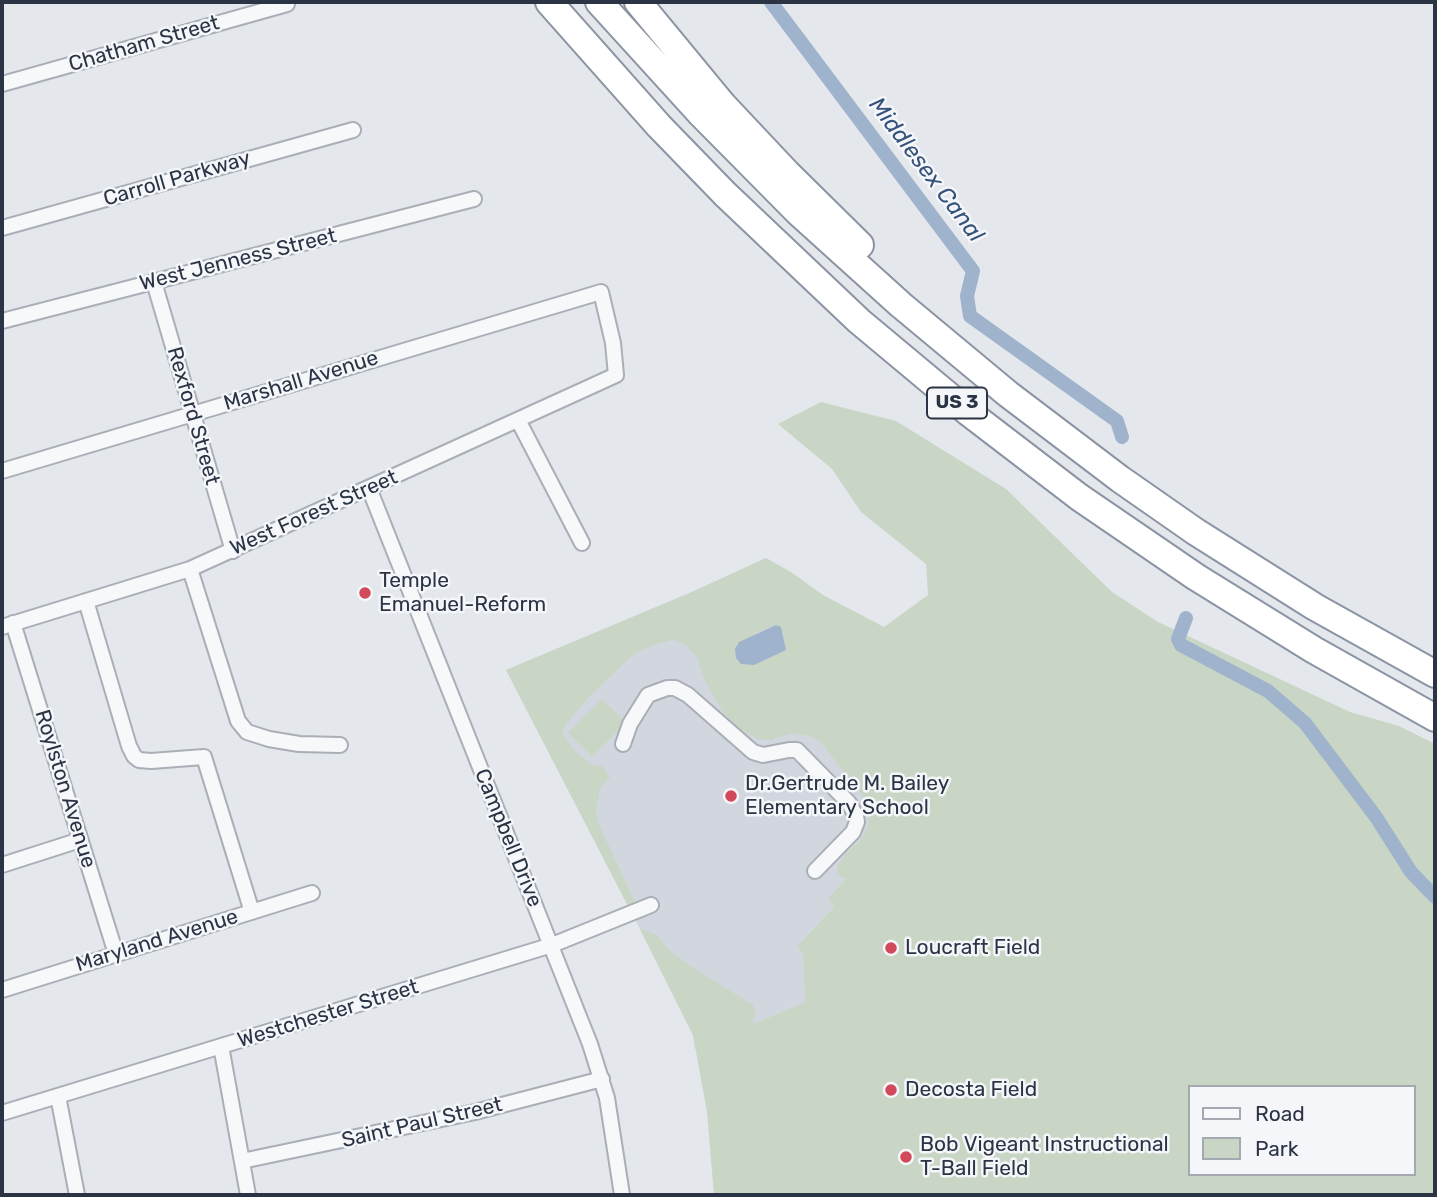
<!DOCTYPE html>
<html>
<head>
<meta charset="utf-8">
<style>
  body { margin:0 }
  #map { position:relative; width:1437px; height:1197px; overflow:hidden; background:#e4e7ec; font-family:Rubik,sans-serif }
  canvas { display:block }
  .frame { position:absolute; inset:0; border:4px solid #2b3445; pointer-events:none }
  .legend { position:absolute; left:1188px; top:1085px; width:228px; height:91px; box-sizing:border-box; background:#f4f6f9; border:2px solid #a4a8b1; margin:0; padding:9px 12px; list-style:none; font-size:21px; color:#2b3445 }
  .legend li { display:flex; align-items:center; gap:14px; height:35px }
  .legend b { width:35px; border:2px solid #a4a8b1 }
</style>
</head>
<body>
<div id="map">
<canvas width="1437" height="1197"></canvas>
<div class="frame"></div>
<ul class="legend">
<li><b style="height:9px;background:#f7f8fa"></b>Road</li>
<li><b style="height:19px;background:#c9d6c5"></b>Park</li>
</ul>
</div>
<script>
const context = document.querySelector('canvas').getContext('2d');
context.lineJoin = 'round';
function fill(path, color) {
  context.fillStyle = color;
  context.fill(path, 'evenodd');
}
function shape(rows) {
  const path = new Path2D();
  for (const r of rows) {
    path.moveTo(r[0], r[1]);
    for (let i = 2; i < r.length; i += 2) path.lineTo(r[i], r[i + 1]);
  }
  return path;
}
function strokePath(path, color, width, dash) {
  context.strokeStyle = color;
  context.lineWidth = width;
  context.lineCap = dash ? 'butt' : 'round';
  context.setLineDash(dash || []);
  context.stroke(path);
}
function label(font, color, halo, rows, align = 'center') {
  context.font = font + ' Rubik,sans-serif';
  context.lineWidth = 5;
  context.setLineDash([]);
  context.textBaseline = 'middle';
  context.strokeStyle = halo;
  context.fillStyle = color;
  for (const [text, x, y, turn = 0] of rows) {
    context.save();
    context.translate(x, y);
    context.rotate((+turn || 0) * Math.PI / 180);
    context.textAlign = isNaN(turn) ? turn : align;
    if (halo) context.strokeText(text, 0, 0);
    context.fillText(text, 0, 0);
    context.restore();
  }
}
fill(shape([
  [766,558,912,843,828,899,834,907,797,946,803,954,805,1002,695,1049,693,1035,640,929,506,670,692,592]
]), '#d2d6de');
fill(shape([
  [821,402,896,421,1006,489,1112,592,1158,622,1350,712,1399,726,1435,744,1435,1195,714,1195,707,1112,693,1035,640,929,656,934,669,950,689,965,753,1005,755,1014,753,1024,805,1002,803,954,797,946,834,907,828,899,847,878,841,877,837,871,838,865,846,853,860,841,868,827,868,812,863,797,821,742,813,737,793,733,770,740,758,739,738,728,725,715,704,679,697,657,686,645,673,640,653,645,639,651,628,659,587,699,566,724,562,734,576,752,592,765,603,767,610,777,600,788,596,813,599,825,636,904,629,908,506,670,692,592,766,558,791,572,823,595,884,627,928,595,926,564,861,512,832,469,778,424],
  [776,625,781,627,786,650,754,633],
  [1190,1087,1414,1087,1414,1174,1190,1174],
  [602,699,626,723,592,757,568,733]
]), '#c9d6c5');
fill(shape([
  [776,625,781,627,786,650,754,665,741,664,736,658,735,649,739,642]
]), '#9fb4cc');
strokePath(shape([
  [771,2,973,271,967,296,970,316,1117,421,1122,437],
  [1186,618,1178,639,1181,645,1268,691,1305,723,1376,817,1411,872,1435,897]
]), '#9fb4cc', 14);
const street = shape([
  [2,84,287,4],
  [2,228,353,130],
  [154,282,233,551],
  [2,321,474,199],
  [518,420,582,543],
  [2,471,601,292,613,343,616,375,190,569,2,627],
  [369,488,590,1044,607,1098,622,1195],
  [190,569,238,721,247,732,269,739,299,744,340,745],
  [86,601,129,746,134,756,139,760,151,761,204,757,252,912],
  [13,623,116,954],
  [623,744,630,724,648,695,667,688,675,688,688,695,753,752,763,755,789,750,797,750,849,803,856,816,857,822,853,832,815,871],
  [2,865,80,840],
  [2,990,312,893],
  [221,1046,248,1195],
  [58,1096,77,1195],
  [2,1113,552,945,651,905],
  [242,1161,475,1112,602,1079]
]);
const highway = shape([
  [549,2,659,126,725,194,859,321,968,412,1079,497,1196,577,1314,650,1435,718],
  [599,2,700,113,798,212,901,305,1008,394,1120,479,1196,532,1315,607,1435,674],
  [638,2,723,105,787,173,860,245]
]);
strokePath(street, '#a9aeb7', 18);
strokePath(highway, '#8b94a3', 30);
strokePath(street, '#f7f8fa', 14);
strokePath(highway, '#fff', 26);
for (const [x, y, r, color] of [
  [365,593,7,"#d1495b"],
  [731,796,7,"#d1495b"],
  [891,948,7,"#d1495b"],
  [891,1090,7,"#d1495b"],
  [906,1157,7,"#d1495b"]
]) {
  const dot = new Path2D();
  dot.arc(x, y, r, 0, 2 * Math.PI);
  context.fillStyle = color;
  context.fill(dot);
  strokePath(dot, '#f4f6f9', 2.5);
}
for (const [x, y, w] of [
  [957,403,60]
]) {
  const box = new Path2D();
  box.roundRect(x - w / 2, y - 15.5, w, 31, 5);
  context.fillStyle = '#f4f6f9';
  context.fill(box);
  strokePath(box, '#2b3445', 2);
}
label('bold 19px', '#2b3445', null, [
  ["US 3",957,403]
]);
label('21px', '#2b3445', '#f4f6f9', [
  ["Chatham Street",144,44,-16],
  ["Carroll Parkway",177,179,-16],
  ["West Jenness Street",238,260,-14],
  ["Marshall Avenue",301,381,-17],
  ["Rexford Street",193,416,74],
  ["West Forest Street",314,513,-24],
  ["Roylston Avenue",65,789,73],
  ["Campbell Drive",508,838,68],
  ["Maryland Avenue",157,941,-17],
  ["Westchester Street",328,1014,-17],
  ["Saint Paul Street",422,1123,-13]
]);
label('21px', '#2b3445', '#f4f6f9', [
  ["Temple",379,581],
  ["Emanuel-Reform",379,605],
  ["Dr.Gertrude M. Bailey",745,784],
  ["Elementary School",745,808],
  ["Loucraft Field",905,948],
  ["Decosta Field",905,1090],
  ["Bob Vigeant Instructional",920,1145],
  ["T-Ball Field",920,1169]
], 'left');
label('italic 23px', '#34527a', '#f4f6f9', [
  ["Middlesex Canal",926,170,53]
]);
</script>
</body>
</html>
